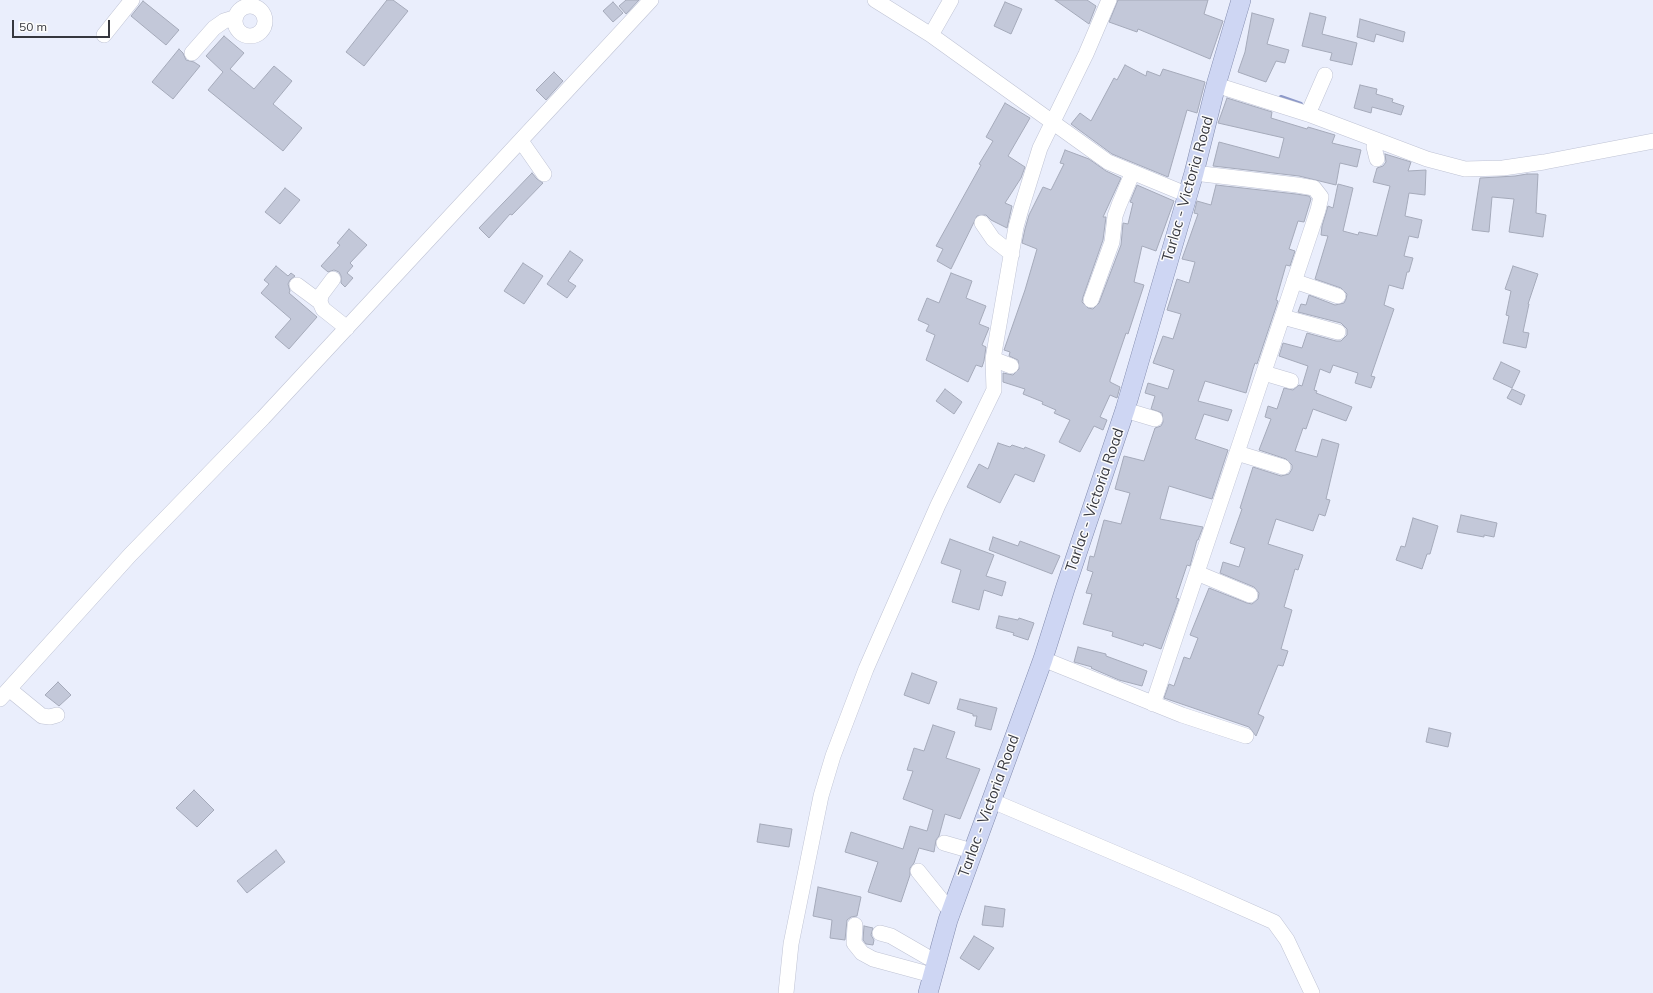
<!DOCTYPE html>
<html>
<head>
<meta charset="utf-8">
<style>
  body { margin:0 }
  #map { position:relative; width:1653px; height:993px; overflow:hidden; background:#eaeefc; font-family:Mulish,sans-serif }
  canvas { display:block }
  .scale { position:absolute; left:12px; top:20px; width:98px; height:18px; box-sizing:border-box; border:2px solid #36373e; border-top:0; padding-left:5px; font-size:12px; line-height:14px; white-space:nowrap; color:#36373e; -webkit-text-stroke:3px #fcfcfc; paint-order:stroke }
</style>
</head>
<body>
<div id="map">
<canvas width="1653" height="993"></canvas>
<div class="scale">50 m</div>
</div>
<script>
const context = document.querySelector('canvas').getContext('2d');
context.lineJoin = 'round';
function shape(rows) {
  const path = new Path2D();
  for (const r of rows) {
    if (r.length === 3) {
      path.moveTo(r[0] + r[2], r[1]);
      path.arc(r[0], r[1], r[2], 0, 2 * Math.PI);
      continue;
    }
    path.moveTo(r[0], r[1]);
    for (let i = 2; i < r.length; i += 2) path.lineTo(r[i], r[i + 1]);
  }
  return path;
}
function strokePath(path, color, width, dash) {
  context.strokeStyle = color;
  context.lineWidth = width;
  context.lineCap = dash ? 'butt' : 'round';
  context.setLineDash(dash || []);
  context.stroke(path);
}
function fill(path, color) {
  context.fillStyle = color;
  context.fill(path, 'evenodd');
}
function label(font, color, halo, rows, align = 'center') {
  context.font = font + ' Mulish,sans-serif';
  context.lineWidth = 3;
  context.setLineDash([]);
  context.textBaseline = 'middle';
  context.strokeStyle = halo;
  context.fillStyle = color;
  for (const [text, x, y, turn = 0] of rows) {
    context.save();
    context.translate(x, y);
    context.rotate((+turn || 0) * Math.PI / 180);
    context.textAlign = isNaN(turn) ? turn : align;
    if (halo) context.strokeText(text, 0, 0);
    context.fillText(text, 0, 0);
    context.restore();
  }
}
strokePath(shape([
  [1281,97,1301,104]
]), '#8d99c9', 4);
const building = shape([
  [387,0,393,0,408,11,364,66,346,52,387,0],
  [626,0,639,0,626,14,619,6,626,0],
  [1055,0,1087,0,1096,6,1089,24,1055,0],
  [1118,0,1208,0,1204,14,1223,21,1210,59,1138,29,1137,32,1109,22,1118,0],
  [143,1,179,30,166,45,131,16,143,1],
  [613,2,623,13,613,22,603,11,613,2],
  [1005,2,1022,9,1011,34,994,26,1005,2],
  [1252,13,1274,19,1267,44,1289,50,1285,63,1276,61,1266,82,1238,72,1245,52,1252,13],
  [1310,13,1326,17,1322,34,1357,43,1352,65,1330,60,1332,53,1302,46,1310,13],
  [1360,19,1405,32,1403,42,1376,34,1374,42,1357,37,1360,19],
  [224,36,244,53,230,69,254,89,274,66,292,81,273,104,302,128,283,151,208,90,223,72,206,56,224,36],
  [179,49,183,53,186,60,194,62,200,66,173,99,152,82,179,49],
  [1125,65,1146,76,1147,71,1160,76,1163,69,1205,82,1197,113,1187,110,1168,177,1112,154,1071,124,1080,113,1091,121,1114,78,1117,80,1125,65],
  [554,72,563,81,546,100,536,90,554,72],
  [1360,85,1377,89,1376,94,1393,99,1392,102,1404,106,1401,115,1372,107,1371,113,1354,108,1360,85],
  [1227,98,1272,112,1271,118,1307,129,1308,127,1335,135,1332,143,1361,150,1357,167,1340,163,1336,185,1299,176,1213,166,1219,142,1279,158,1284,138,1218,123,1227,98],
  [1005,103,1030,118,1008,156,1025,167,1021,178,1005,203,1012,206,1007,228,991,220,986,215,977,216,951,269,937,261,943,249,936,246,981,165,979,164,993,141,986,137,1005,103],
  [1065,150,1089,159,1106,171,1121,178,1103,217,1106,217,1103,240,1083,297,1082,302,1088,308,1093,309,1099,303,1121,245,1123,223,1128,224,1133,203,1130,202,1137,185,1174,201,1156,251,1142,246,1134,282,1144,285,1128,334,1126,333,1110,380,1110,382,1120,387,1117,398,1110,395,1100,417,1107,420,1103,430,1094,426,1080,452,1059,442,1070,420,1054,413,1056,410,1042,404,1043,402,1023,394,1025,389,1003,382,1003,373,1013,375,1019,369,1018,360,1009,356,1010,352,1004,350,1025,290,1037,249,1022,243,1025,229,1029,215,1043,187,1051,190,1064,164,1060,163,1065,150],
  [1385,154,1411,162,1408,171,1426,170,1425,195,1409,193,1405,216,1422,220,1418,238,1409,236,1404,256,1413,258,1409,272,1407,272,1403,289,1389,285,1384,305,1394,309,1371,376,1375,377,1371,388,1355,383,1358,373,1333,365,1330,373,1320,369,1314,390,1317,391,1316,393,1352,407,1346,421,1313,409,1306,429,1303,428,1295,451,1317,457,1322,439,1339,444,1326,499,1330,500,1325,516,1319,514,1313,531,1276,519,1268,544,1303,555,1298,570,1295,569,1284,607,1292,610,1281,649,1288,651,1283,666,1278,665,1258,714,1264,717,1256,736,1249,727,1164,698,1169,684,1174,686,1184,657,1190,659,1198,638,1190,635,1209,588,1247,603,1252,604,1258,599,1259,593,1254,587,1220,573,1223,562,1239,567,1245,548,1230,543,1242,509,1240,508,1253,467,1281,476,1289,474,1292,469,1292,465,1286,459,1259,450,1271,419,1265,417,1268,406,1277,409,1284,388,1293,390,1299,385,1302,386,1308,366,1279,356,1283,343,1302,348,1307,333,1336,341,1341,341,1347,335,1347,329,1341,323,1298,312,1301,304,1306,305,1309,295,1335,305,1344,303,1346,299,1347,294,1341,288,1315,279,1328,236,1321,235,1322,226,1328,206,1333,208,1338,184,1353,188,1343,231,1358,235,1359,232,1377,236,1390,186,1373,182,1377,168,1383,166,1386,162,1385,154],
  [532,173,537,179,543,183,512,215,510,214,489,238,479,228,532,173],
  [1527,174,1538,174,1536,213,1546,215,1543,237,1509,232,1514,199,1492,197,1489,232,1472,230,1480,178,1515,176,1527,174],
  [1216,185,1296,194,1309,196,1311,199,1304,222,1298,221,1289,249,1295,251,1290,266,1286,265,1276,300,1278,301,1257,364,1255,363,1253,369,1246,393,1205,381,1198,401,1232,410,1228,421,1204,414,1195,439,1228,450,1212,499,1169,486,1160,519,1203,527,1198,540,1197,540,1190,566,1187,565,1176,598,1179,599,1161,649,1144,643,1143,646,1112,636,1113,632,1083,624,1092,594,1086,593,1093,572,1087,570,1090,556,1094,557,1104,520,1121,524,1130,493,1115,489,1124,456,1144,461,1155,428,1161,426,1163,422,1162,413,1151,409,1155,396,1145,393,1148,383,1168,389,1174,370,1153,363,1163,336,1173,339,1181,314,1167,310,1177,279,1189,283,1195,262,1182,259,1198,214,1194,213,1197,201,1211,205,1216,185],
  [285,188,300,200,280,224,265,212,285,188],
  [349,229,367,245,350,263,353,266,347,273,353,278,345,287,341,283,341,276,339,272,334,270,328,272,321,266,340,245,337,243,349,229],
  [570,251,583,260,568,281,576,286,567,298,547,284,570,251],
  [523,263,543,276,524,304,504,291,523,263],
  [276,266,288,276,291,273,295,276,290,280,288,284,290,291,289,293,317,317,289,349,275,337,291,319,261,293,269,284,264,280,276,266],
  [1513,266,1538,274,1528,304,1529,304,1523,332,1529,333,1526,348,1503,343,1509,316,1506,315,1511,291,1505,289,1513,266],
  [951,273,972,281,966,298,986,306,979,324,989,328,982,345,986,347,984,361,982,367,976,365,968,382,926,360,935,335,926,331,929,325,918,320,927,298,939,303,951,273],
  [1501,362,1520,371,1512,388,1493,379,1501,362],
  [945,389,962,402,954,414,936,401,945,389],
  [1512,389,1525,395,1521,405,1507,398,1512,389],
  [998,443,1010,447,1012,445,1024,449,1025,447,1045,455,1034,482,1015,474,1000,503,967,487,979,464,988,469,998,443],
  [1461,515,1497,523,1494,537,1484,535,1484,537,1457,532,1461,515],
  [1413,518,1438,526,1430,554,1427,554,1422,569,1396,560,1401,546,1405,547,1413,518],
  [993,537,1018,546,1020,541,1060,556,1052,574,989,550,993,537],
  [950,539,994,555,986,576,1006,582,1002,596,984,590,979,610,952,602,961,570,941,563,950,539],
  [999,616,1018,620,1019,618,1034,623,1028,640,1013,635,1014,633,996,628,999,616],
  [1078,647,1106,654,1106,656,1147,671,1142,686,1119,680,1091,668,1092,667,1074,662,1078,647],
  [912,673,937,682,929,704,904,695,912,673],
  [58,682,71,695,59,706,45,695,58,682],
  [960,699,997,708,991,730,975,726,977,716,973,716,973,714,957,709,960,699],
  [933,725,955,732,946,758,980,769,960,819,945,814,939,836,936,840,934,852,919,848,914,863,910,868,910,875,901,902,868,892,878,862,845,852,851,832,903,849,910,826,927,831,933,810,903,799,913,771,907,770,914,748,924,751,933,725],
  [1429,728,1451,733,1448,747,1426,742,1429,728],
  [194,790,214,810,197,827,176,808,194,790],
  [760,824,792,829,789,847,757,842,760,824],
  [276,850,285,862,247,893,237,881,276,850],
  [818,887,861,897,857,916,851,917,847,920,845,940,830,938,832,920,813,916,818,887],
  [985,906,1005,909,1003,927,982,925,985,906],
  [864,926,873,928,871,935,874,940,873,945,866,944,863,940,864,926],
  [974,936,994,948,979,970,960,958,974,936]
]);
fill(building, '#c3c8d9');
strokePath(building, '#a5aaba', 1);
const minor = shape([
  [875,0,931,35,1108,162,1188,195],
  [250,21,15],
  [104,35,132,0],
  [931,35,951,0],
  [192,53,214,28,224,21,234,18],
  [1216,85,1308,114,1427,159,1465,169,1503,168,1544,162,1653,141],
  [1308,114,1325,75],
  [1375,140,1374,147,1377,159],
  [521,141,544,174],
  [982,223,993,239,1012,254],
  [333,279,321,295,320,302,323,309,347,328],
  [1294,281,1338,296],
  [297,285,320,302],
  [1091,300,1112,242,1115,216,1119,205,1132,174],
  [1283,317,1338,332],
  [993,359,1011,366],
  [1264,373,1291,381],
  [1125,410,1155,419],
  [1237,453,1283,467],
  [1197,573,1250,595],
  [1043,659,1182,715,1246,736],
  [9,689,42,716,50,717,57,715],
  [0,699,130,555,263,418,651,0],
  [1153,704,1318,210,1321,197,1314,188,1297,185,1194,173],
  [990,800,1188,884,1274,922,1287,940,1312,993],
  [944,843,972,851],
  [918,871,951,912],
  [855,925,854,943,862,953,873,959,932,975],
  [880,933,891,936,936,962],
  [786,993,791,944,821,796,833,756,866,669,938,505,994,390,993,359,1016,227,1021,209,1040,148,1086,54,1109,0]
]);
const major = shape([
  [928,993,948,920,1043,659,1065,589,1125,410,1194,173,1216,85,1241,0]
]);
strokePath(minor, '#bfc3d4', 16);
strokePath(major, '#838cae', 20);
strokePath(minor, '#fff', 15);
strokePath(major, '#ced6f3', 19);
label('15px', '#36373e', '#fcfcfc', [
  ["Tarlac - Victoria Road",1188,189,-74],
  ["Tarlac - Victoria Road",1095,500,-71],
  ["Tarlac - Victoria Road",989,806,-70]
]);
</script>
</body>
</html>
